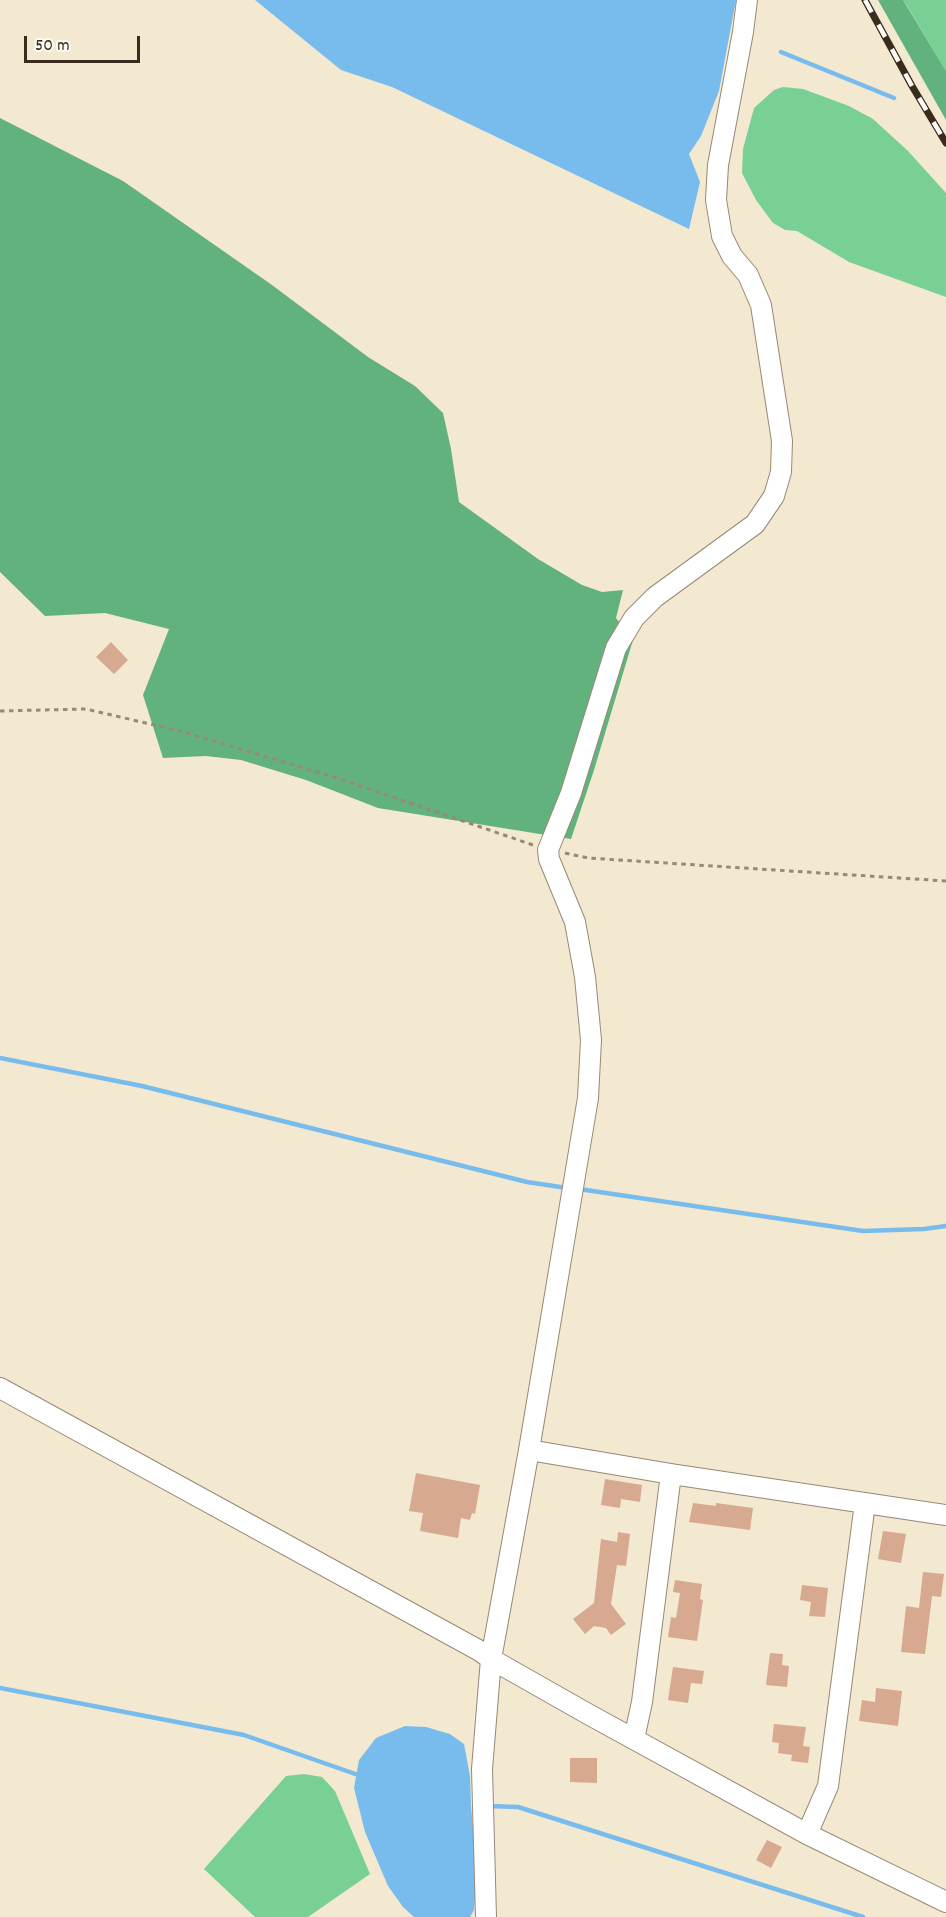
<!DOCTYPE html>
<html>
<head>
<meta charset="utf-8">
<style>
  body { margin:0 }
  #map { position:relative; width:946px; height:1917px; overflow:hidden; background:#f3e8d0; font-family:Dekko,sans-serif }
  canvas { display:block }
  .scale { position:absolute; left:24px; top:36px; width:116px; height:27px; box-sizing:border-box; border:3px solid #3b2a1e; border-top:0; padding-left:8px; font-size:18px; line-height:21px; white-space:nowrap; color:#3b2a1e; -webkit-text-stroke:4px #fdfcf7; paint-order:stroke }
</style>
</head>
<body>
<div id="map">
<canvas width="946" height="1917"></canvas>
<div class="scale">50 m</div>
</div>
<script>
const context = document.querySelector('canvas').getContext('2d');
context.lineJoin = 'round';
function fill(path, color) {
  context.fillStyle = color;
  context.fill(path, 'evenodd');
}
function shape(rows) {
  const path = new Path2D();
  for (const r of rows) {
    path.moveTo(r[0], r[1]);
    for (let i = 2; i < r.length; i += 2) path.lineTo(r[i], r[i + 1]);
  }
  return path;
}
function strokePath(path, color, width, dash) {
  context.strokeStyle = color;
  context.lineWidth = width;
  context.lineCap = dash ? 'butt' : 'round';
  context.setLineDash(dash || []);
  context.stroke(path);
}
fill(shape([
  [903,0,946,0,946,71,907,6],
  [783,87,803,89,849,106,873,119,908,151,946,193,946,297,849,262,797,231,785,230,773,223,756,200,742,173,743,149,754,108,774,90],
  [304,1774,322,1777,335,1791,370,1874,308,1917,255,1917,204,1869,286,1776]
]), '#78d095');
fill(shape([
  [878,0,903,0,946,71,946,120],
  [0,118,123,181,272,285,368,357,415,386,443,413,451,449,459,502,538,559,582,585,602,592,623,590,616,618,633,640,594,770,571,839,378,808,306,780,241,760,206,756,163,758,143,695,169,629,105,613,45,616,0,572]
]), '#62b27e');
fill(shape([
  [255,0,736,0,719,91,701,136,689,154,700,182,689,229,392,87,341,70],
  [405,1726,426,1727,450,1734,464,1744,470,1776,471,1805,477,1876,474,1910,470,1917,414,1917,403,1907,388,1886,365,1832,354,1788,359,1760,376,1738]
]), '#78bcee');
strokePath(shape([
  [781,52,894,98],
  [0,1058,142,1086,527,1182,567,1188],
  [579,1189,863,1231,924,1229,946,1226],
  [0,1688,244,1735,361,1776],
  [488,1806,518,1807,863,1917]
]), '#78bcee', 4.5);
fill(shape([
  [111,642,128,660,114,674,96,657],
  [416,1473,480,1485,475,1514,472,1513,470,1520,461,1518,458,1538,420,1531,423,1513,409,1511],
  [605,1479,642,1485,640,1502,621,1499,620,1508,601,1505],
  [693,1503,716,1506,716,1503,753,1508,750,1530,689,1522],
  [883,1531,906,1534,901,1563,878,1559],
  [618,1532,630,1534,626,1566,617,1565,611,1604,626,1624,611,1635,606,1628,594,1626,585,1634,573,1619,594,1603,601,1539,617,1542],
  [923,1572,944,1574,941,1597,932,1596,925,1654,901,1652,906,1606,919,1608],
  [675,1580,702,1584,700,1599,703,1600,697,1641,668,1637,671,1617,676,1618,680,1593,673,1592],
  [802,1585,828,1588,825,1617,809,1616,811,1602,800,1600],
  [770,1653,783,1654,782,1665,789,1666,787,1687,766,1685],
  [673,1667,704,1671,702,1684,691,1683,688,1703,668,1700],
  [876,1688,902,1691,898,1726,859,1721,862,1700,875,1702],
  [774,1724,806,1727,803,1746,810,1747,808,1763,791,1761,792,1755,778,1753,779,1743,772,1742],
  [570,1758,597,1758,597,1783,570,1782],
  [767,1840,782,1847,771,1868,756,1860]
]), '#d7a990');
const minor = shape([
  [0,1388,480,1651,491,1659,588,1714,807,1834,946,1902],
  [529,1450,671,1474,946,1515],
  [634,1739,642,1702,671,1474],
  [807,1834,828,1786,865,1503],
  [486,1917,482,1769,491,1659,529,1450,588,1098,591,1040,585,977,575,922,549,859,548,850,571,793,616,648,634,618,655,597,755,524,774,496,781,472,782,441,761,305,748,275,732,256,722,236,716,200,718,165,743,32,747,0]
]);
strokePath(minor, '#978977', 22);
strokePath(shape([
  [0,711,86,709,184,732,340,779,533,845],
  [565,853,588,858,946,881]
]), '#978977', 3, [4.5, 4.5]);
strokePath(minor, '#fff', 20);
const rail = shape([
  [865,0,912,86,946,143]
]);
strokePath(rail, '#3b2a1e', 7);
strokePath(rail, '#fdfcf7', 4.5, [14]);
</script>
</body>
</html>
